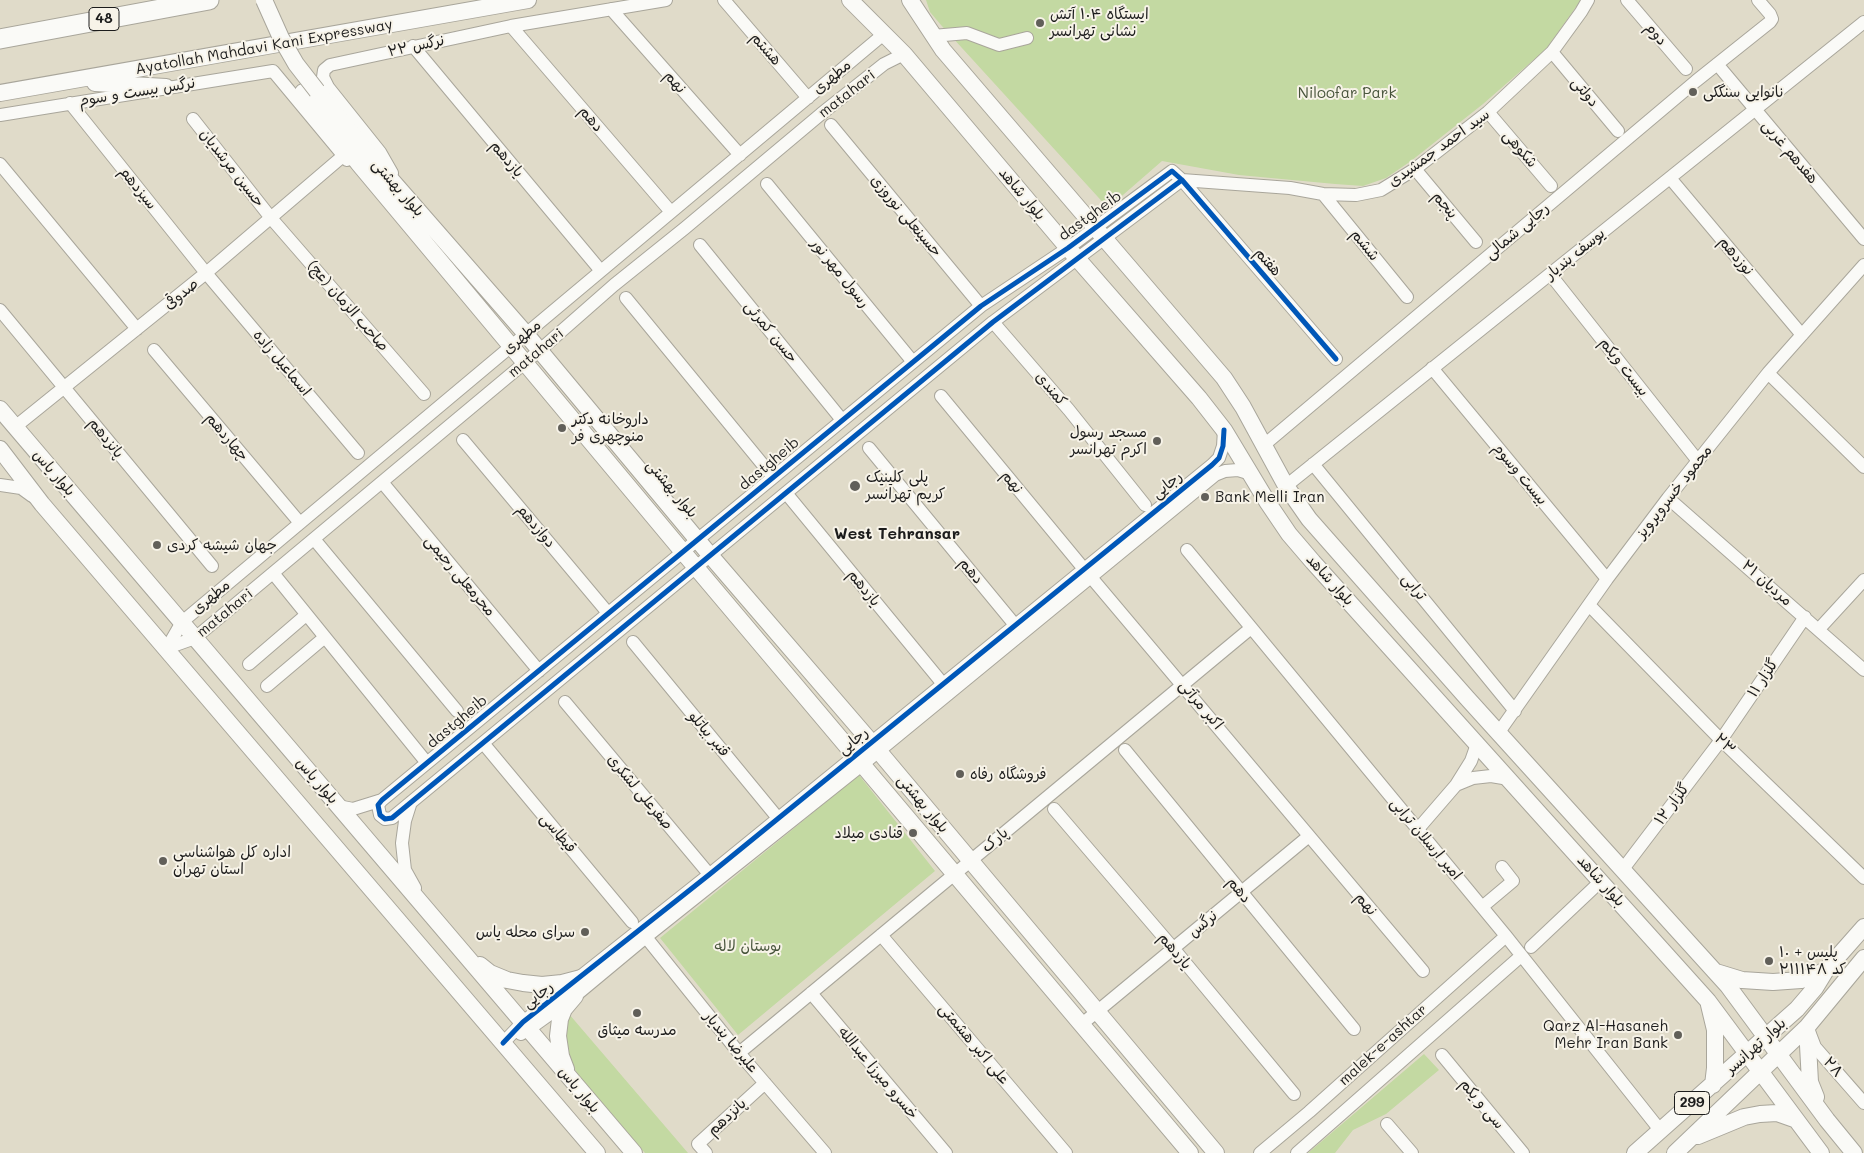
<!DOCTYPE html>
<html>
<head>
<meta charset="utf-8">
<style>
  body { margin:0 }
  canvas { display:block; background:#e0dbc9 }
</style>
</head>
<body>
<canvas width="1864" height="1153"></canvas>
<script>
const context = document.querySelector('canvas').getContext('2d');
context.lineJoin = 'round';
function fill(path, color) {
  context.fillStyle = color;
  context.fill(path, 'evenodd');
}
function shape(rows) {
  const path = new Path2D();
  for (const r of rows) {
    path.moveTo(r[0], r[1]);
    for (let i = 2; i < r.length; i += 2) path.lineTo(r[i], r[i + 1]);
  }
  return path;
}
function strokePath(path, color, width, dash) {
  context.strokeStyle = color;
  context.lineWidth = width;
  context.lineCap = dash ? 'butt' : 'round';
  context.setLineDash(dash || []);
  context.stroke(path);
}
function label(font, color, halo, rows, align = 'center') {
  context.font = font + ' Mali,"Playpen Sans Arabic",sans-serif';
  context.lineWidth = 4;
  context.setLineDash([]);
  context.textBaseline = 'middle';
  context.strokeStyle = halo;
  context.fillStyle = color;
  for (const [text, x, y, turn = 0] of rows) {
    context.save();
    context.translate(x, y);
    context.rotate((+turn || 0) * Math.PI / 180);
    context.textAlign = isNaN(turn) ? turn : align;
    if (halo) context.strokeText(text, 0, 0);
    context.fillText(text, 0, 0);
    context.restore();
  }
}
fill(shape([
  [926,0,1581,0,1546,49,1483,104,1411,161,1386,178,1363,186,1335,184,1239,175,1162,161,1108,208,941,25,930,12],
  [859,775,935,871,738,1035,660,938],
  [569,1014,688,1153,645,1153,578,1076,569,1056,566,1038],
  [1424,1054,1439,1070,1386,1114,1353,1130,1335,1153,1308,1153]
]), '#c3d9a2');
const minor = shape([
  [724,0,808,98],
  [1627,0,1686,69],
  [611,9,740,155],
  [511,26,671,212],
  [933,36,967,33,999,45,1027,38],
  [413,46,601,271],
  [1552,52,1618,131],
  [1717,64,1864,239],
  [70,103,206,273,358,453],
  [1488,112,1551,186],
  [0,115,273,71,347,160],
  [193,119,271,218,424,394],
  [831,125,981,306],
  [0,164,137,329],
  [1415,169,1476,242],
  [392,173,380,152,328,87,323,77,324,70,330,65,511,26,666,0],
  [1670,178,1802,335],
  [1182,180,993,322,392,818,385,819,380,815,378,805,382,800,981,306,1068,248,1172,171,1182,180,1336,359],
  [1182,180,1290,188,1323,194,1356,195,1381,190,1415,169,1488,112,1552,52,1581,12,1588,0],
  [767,184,913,362],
  [1323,194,1407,297],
  [700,245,842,420],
  [1550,274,1698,461],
  [626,298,773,477],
  [0,310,212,566],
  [993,322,1069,410,1145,505],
  [154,350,300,523],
  [1432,368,1607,579],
  [1768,373,1864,467],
  [941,396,1084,569],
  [15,427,206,273,343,156],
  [463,440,608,613],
  [1264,445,1696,81,1770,22,1772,19,1770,14,1758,0],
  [869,448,1015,625],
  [1313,464,1515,711],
  [382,482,539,671],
  [0,485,21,488,32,496],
  [1286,486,1864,22],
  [786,493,943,684],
  [1668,498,1864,670],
  [314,539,457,711],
  [1187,550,1506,936,1660,1130],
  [273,573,427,763],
  [1090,576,1423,971],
  [1589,605,1721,740,1864,878],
  [1819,629,1864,580],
  [633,642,782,823],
  [167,648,195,638,540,350,614,285,685,228,821,114,884,64,904,54],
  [167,648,182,622,885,33],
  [249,664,306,615],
  [267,686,325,637],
  [565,702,714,880],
  [1499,732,1607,579,1668,498,1768,373,1864,265],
  [483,743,632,922],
  [1125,750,1354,1029],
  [1456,785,1473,778,1491,776,1509,779],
  [411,802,405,821,402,843,405,870,415,888],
  [338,806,353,809,382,800],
  [1054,809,1173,948,1294,1094],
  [1418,829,1456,785,1471,761,1477,744],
  [1623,869,1721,740,1805,617],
  [1482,907,1513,881,1502,867],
  [641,931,739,1053,825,1153],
  [881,935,1066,1153],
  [1531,947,1601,881],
  [811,993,946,1153],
  [1082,1024,1309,836],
  [521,1034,529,1029,575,996,646,937,863,764,1215,475,1225,471,1238,470,1251,474],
  [1810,1034,1815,1047,1864,1103],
  [503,1043,523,1022,710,874,1212,465,1219,458,1223,446,1224,430],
  [739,1053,1251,628],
  [1442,1055,1523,1153],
  [1387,1124,1412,1153],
  [706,1153,698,1144,765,1083],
  [1260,1153,1309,1112,1506,936],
  [1297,1153,1521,956]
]);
const major = shape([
  [850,0,904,54,1068,248,1199,398,1224,430,1268,503,1289,534,1313,562,1708,1001,1821,1153],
  [910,0,943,50,1224,378,1243,407,1286,486,1309,519,1467,698,1728,986,1827,1120,1854,1153],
  [95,83,166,87],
  [317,91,373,159,526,334,710,555,871,742,1216,1153],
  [303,92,359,164,683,552,1190,1153],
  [0,93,528,0],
  [0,409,634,1153],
  [0,449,42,504,597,1153],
  [480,965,490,973,507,980,523,983,542,985,562,983,581,978],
  [1716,972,1742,980,1773,982,1801,980,1814,976,1826,970],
  [1709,1005,1715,1030,1715,1068,1713,1085],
  [1807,1027,1810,1082,1816,1097],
  [566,1069,561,1056,558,1036,560,1019,564,1009,575,996],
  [1698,1136,1744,1117,1760,1114,1777,1113,1794,1119],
  [1635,1153,1797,1009,1815,988,1826,970,1864,927],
  [1675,1153,1807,1027,1864,958]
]);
const highway = shape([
  [0,39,209,0]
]);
strokePath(minor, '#a9a69b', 14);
strokePath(major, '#a9a69b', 18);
strokePath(highway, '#a9a69b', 21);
strokePath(minor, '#fafaf7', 12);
strokePath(major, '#fafaf7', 16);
strokePath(highway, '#fafaf7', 19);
const majorBridge = shape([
  [264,0,281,38,296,64,317,91]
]);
strokePath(majorBridge, '#a9a69b', 18, []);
strokePath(majorBridge, '#fafaf7', 16);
strokePath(shape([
  [1182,180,993,322,392,818,385,819,380,815,378,805,382,800,981,306,1068,248,1172,171,1182,180,1336,359],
  [503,1043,523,1022,710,874,1212,465,1219,458,1223,446,1224,430]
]), '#0057b8', 5);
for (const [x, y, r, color] of [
  [1040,23,5,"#615f59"],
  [1693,92,5,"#615f59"],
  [562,428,5,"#615f59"],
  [1157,441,5,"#615f59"],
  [855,486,6,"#615f59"],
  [1205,497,5,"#615f59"],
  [157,545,5,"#615f59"],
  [960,774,5,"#615f59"],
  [913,833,5,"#615f59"],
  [163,861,5,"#615f59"],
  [585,932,5,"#615f59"],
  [1769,961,5,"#615f59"],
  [637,1013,5,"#615f59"],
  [1678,1035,5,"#615f59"]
]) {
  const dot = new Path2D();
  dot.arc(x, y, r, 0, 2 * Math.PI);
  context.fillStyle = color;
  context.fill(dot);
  strokePath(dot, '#f7f3e8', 2);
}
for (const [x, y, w] of [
  [104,19,30],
  [1692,1103,35]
]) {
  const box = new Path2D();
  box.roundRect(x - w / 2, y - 11.5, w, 23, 4);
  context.fillStyle = '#f7f3e8';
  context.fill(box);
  strokePath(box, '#1c1c1c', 1);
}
label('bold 14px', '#1c1c1c', null, [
  ["48",104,19],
  ["299",1692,1103]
]);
label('15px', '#1c1c1c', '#f7f3e8', [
  ["ایستگاه ۱۰۴ آتش",1050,14],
  ["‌نشانی تهرانسر",1050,31],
  ["نانوایی سنگکی",1703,92],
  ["داروخانه دکتر",572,419],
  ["منوچهری فر",572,436],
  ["مسجد رسول",1147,432,"right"],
  ["اکرم تهرانسر",1147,449,"right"],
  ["پلی کلینیک",866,477],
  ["کریم تهرانسر",866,494],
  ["Bank Melli Iran",1215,497],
  ["جهان شیشه کردی",167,545],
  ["فروشگاه رفاه",970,774],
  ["قنادی میلاد",903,833,"right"],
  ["اداره کل هواشناسی",173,852],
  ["استان تهران",173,869],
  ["سرای محله یاس",575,932,"right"],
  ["پلیس + ۱۰",1779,952],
  ["کد ۲۱۱۱۴۸",1779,969],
  ["Qarz Al-Hasaneh",1668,1026,"right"],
  ["Mehr Iran Bank",1668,1043,"right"],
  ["مدرسه میثاق",637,1030,"center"]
], 'left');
label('15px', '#1c1c1c', '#f7f3e8', [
  ["دوم",1656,34,49],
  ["نرگس ۲۲",416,46,-12],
  ["Ayatollah Mahdavi Kani Expressway",264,47,-10],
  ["هشتم",766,49,49],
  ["مطهری",832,77,-40],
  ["نهم",675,82,48],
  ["نرگس بیست و سوم",137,92,-9],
  ["دولتی",1585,92,50],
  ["matahari",847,94,-38],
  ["دهم",591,119,49],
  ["سید احمد جمشیدی",1439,148,-36],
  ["شکوهی",1520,149,49],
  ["هفدهم غربی",1790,152,50],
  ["یازدهم",507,159,50],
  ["حسین مرشدیان",232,168,52],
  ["سیزدهم",138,188,51],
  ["بلوار بهشتی",398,188,49],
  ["بلوار شاهد",1022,194,50],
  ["پنجم",1445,205,50],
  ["حسینعلی نوروزی",906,216,50],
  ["dastgheib",1090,216,-36],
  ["رجایی شمالی",1517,231,-40],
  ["ششم",1365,245,51],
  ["یوسف پندیار",1575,254,-39],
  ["نوزدهم",1736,256,50],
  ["هفتم",1268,262,49],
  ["رسول مهر نور",840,273,51],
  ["صدوقی",181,294,-39],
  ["صاحب الزمان (عج)",348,306,49],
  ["حسن کمرئی",771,332,51],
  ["مطهری",522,337,-40],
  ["matahari",536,353,-40],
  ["اسماعیل زاده",282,363,50],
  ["بیست ویکم",1624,367,52],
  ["کمندی",1051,389,50],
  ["چهاردهم",227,437,50],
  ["پانزدهم",106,438,51],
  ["dastgheib",769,464,-40],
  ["بلوار یاس",54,473,49],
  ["بیست وسوم",1520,474,50],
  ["نهم",1012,482,51],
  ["رجایی",1167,485,-39],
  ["بلوار بهشتی",672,489,50],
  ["محمود خسروپرویز",1674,492,-52],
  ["دوازدهم",536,526,50],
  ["دهم",971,571,50],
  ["محرمعلی رحیمی",460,576,50],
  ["بلوار شاهد",1330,580,48],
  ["۲۱ مردیان",1767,583,41],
  ["ترابی",1414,587,51],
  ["یازدهم",864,588,51],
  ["مطهری",211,597,-40],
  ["matahari",225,613,-39],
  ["گلزار ۱۱",1763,678,-56],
  ["اکبر مرآتی",1201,705,50],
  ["dastgheib",457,722,-40],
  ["قنبر بیاتلو",709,734,50],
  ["رجایی",853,741,-39],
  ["۲۳",1725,744,45],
  ["بلوار یاس",317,781,49],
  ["صفرعلی لشکری",640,792,50],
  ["بلوار بهشتی",923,804,50],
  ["گلزار ۱۲",1672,804,-53],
  ["قیطاسی",558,833,50],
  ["امیر ارسلان ترابی",1426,839,50],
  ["پارک",995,840,-40],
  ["بلوار شاهد",1601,881,48],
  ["دهم",1239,890,51],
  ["نهم",1366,904,50],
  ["نرگس",1203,924,-40],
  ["یازدهم",1175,951,50],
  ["رجایی",538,995,-38],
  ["علیرضا پندیار",731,1042,50],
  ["علی اکبر هشمتی",974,1044,50],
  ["malek-e-ashtar",1383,1045,-42],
  ["بلوار تهرانسر",1756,1046,-42],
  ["۲۸",1833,1067,49],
  ["خسرو میرزا عبدالله",878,1073,50],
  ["بلوار یاس",579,1090,50],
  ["سی و یکم",1482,1104,50],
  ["پانزدهم",727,1117,-43]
]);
label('15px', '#47543b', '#f7f3e8', [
  ["Niloofar Park",1347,93],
  ["بوستان لاله",748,946]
]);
label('bold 16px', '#1c1c1c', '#f7f3e8', [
  ["West Tehransar",897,534]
]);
</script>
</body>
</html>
